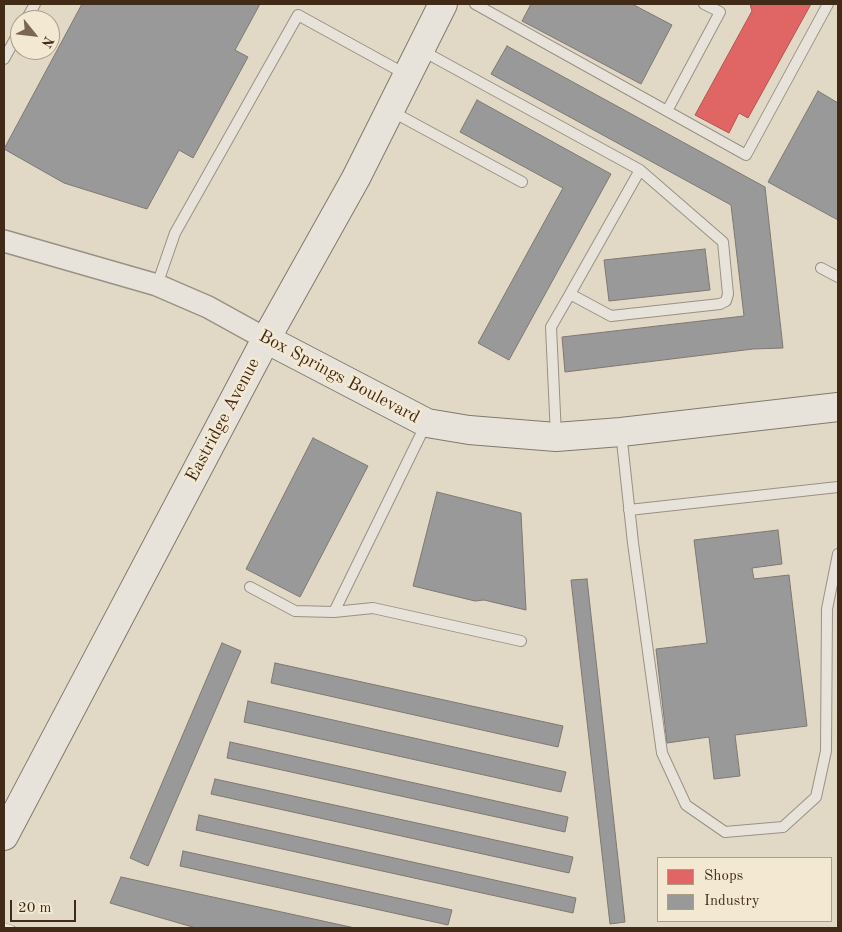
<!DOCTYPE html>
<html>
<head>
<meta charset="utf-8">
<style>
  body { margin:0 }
  #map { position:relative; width:842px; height:932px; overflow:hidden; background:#e1d9c6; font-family:"Old Standard TT",serif }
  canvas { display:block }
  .frame { position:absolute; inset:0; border:5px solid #412a16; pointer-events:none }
  .legend { position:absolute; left:657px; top:857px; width:175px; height:65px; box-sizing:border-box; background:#f3e9d3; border:1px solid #ac9d87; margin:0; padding:6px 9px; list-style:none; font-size:15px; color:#412a16 }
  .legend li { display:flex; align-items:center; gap:10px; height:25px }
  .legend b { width:25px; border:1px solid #ac9d87 }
  .north { position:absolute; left:10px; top:10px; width:50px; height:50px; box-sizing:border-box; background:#f3e9d3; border:1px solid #ac9d87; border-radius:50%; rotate:119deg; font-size:14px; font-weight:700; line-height:20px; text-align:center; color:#412a16 }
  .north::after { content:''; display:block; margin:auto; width:18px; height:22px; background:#796754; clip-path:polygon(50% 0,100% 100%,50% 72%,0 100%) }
  .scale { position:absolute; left:10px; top:900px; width:66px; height:22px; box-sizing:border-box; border:2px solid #412a16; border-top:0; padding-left:6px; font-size:15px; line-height:18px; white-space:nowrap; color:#412a16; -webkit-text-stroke:4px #f3e9d3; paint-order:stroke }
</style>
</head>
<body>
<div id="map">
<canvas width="842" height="932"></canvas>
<div class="frame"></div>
<ul class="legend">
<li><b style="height:14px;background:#e06666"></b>Shops</li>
<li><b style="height:14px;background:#999"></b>Industry</li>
</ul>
<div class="north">N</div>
<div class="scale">20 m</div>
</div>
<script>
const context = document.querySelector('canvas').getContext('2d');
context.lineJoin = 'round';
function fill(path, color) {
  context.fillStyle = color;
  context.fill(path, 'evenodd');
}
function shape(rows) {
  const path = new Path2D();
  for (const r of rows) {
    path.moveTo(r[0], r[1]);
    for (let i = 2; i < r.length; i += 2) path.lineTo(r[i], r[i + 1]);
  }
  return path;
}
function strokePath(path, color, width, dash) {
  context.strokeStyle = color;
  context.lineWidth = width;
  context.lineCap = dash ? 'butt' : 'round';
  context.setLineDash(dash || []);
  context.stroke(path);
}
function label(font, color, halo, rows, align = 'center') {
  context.font = font + ' "Old Standard TT",serif';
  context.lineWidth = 5;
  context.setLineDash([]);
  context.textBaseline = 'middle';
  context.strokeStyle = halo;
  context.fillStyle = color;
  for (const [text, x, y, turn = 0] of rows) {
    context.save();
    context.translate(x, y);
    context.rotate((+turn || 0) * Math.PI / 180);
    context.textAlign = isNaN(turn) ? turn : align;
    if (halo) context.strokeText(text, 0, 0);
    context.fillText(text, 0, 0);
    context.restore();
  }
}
const shops = shape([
  [750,4,811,4,748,118,739,113,729,133,695,115,752,11,750,4]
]);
fill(shops, '#e06666');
strokePath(shops, '#b0544e', 1);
const industry = shape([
  [82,4,260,4,235,50,248,57,193,158,179,150,147,209,64,183,4,149,82,4],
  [531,4,632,4,672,25,641,84,522,21,531,4],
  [507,46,765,187,783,348,753,349,565,372,562,337,744,316,731,205,491,74,507,46],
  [818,91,838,103,838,220,768,182,818,91],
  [477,100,611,174,509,360,478,343,563,188,460,132,477,100],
  [705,249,710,290,609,301,604,260,705,249],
  [313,438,368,466,300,597,246,569,313,438],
  [437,492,521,513,526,610,484,600,475,601,413,586,437,492],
  [778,530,782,564,752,568,754,579,789,575,807,726,735,735,740,776,714,779,709,737,667,743,656,649,707,643,694,540,778,530],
  [587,579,625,922,610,924,571,580,587,579],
  [222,643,241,651,148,866,130,858,222,643],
  [275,663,563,726,558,747,271,683,275,663],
  [248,701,566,772,561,792,244,722,248,701],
  [230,742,568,817,565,832,227,758,230,742],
  [215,779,573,857,569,873,211,794,215,779],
  [199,815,576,898,573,913,196,830,199,815],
  [183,851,452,910,448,925,180,866,183,851],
  [121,877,355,928,196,928,110,903,121,877]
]);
fill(industry, '#999');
strokePath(industry, '#7f7872', 1);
const lane = shape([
  [475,4,667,111],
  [704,4,720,12,667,111,746,155,828,4],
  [26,20,35,4],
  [421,50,640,170,723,242,728,294,726,301,720,304,611,316,570,294,551,327,556,436],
  [4,59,20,30],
  [391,111,522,182],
  [821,268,838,277],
  [157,285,175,233,298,15,407,75],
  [570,294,640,170],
  [426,424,334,612,373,608,521,641],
  [621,432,633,543,662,753,686,805,725,832,783,827,816,797,826,751,827,609,838,554],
  [629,510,838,487],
  [250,587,295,611,334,612]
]);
const street = shape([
  [4,241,157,285,208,307,266,339]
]);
const secondary = shape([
  [266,339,427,423,469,430,556,437,621,432,838,407],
  [4,836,266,339,356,178,443,4]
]);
strokePath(lane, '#989184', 12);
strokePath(street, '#989184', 24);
strokePath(secondary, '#81796d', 30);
strokePath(lane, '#e8e3da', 10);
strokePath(street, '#e8e3da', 21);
strokePath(secondary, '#e8e3da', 28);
const rail = shape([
  [4,925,13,928]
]);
strokePath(rail, '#aaa49b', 5.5);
strokePath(rail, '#f3e9d3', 4, [11]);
label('18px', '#412a16', '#f3e9d3', [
  ["Box Springs Boulevard",339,377,28],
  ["Eastridge Avenue",223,420,-62]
]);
</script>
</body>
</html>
